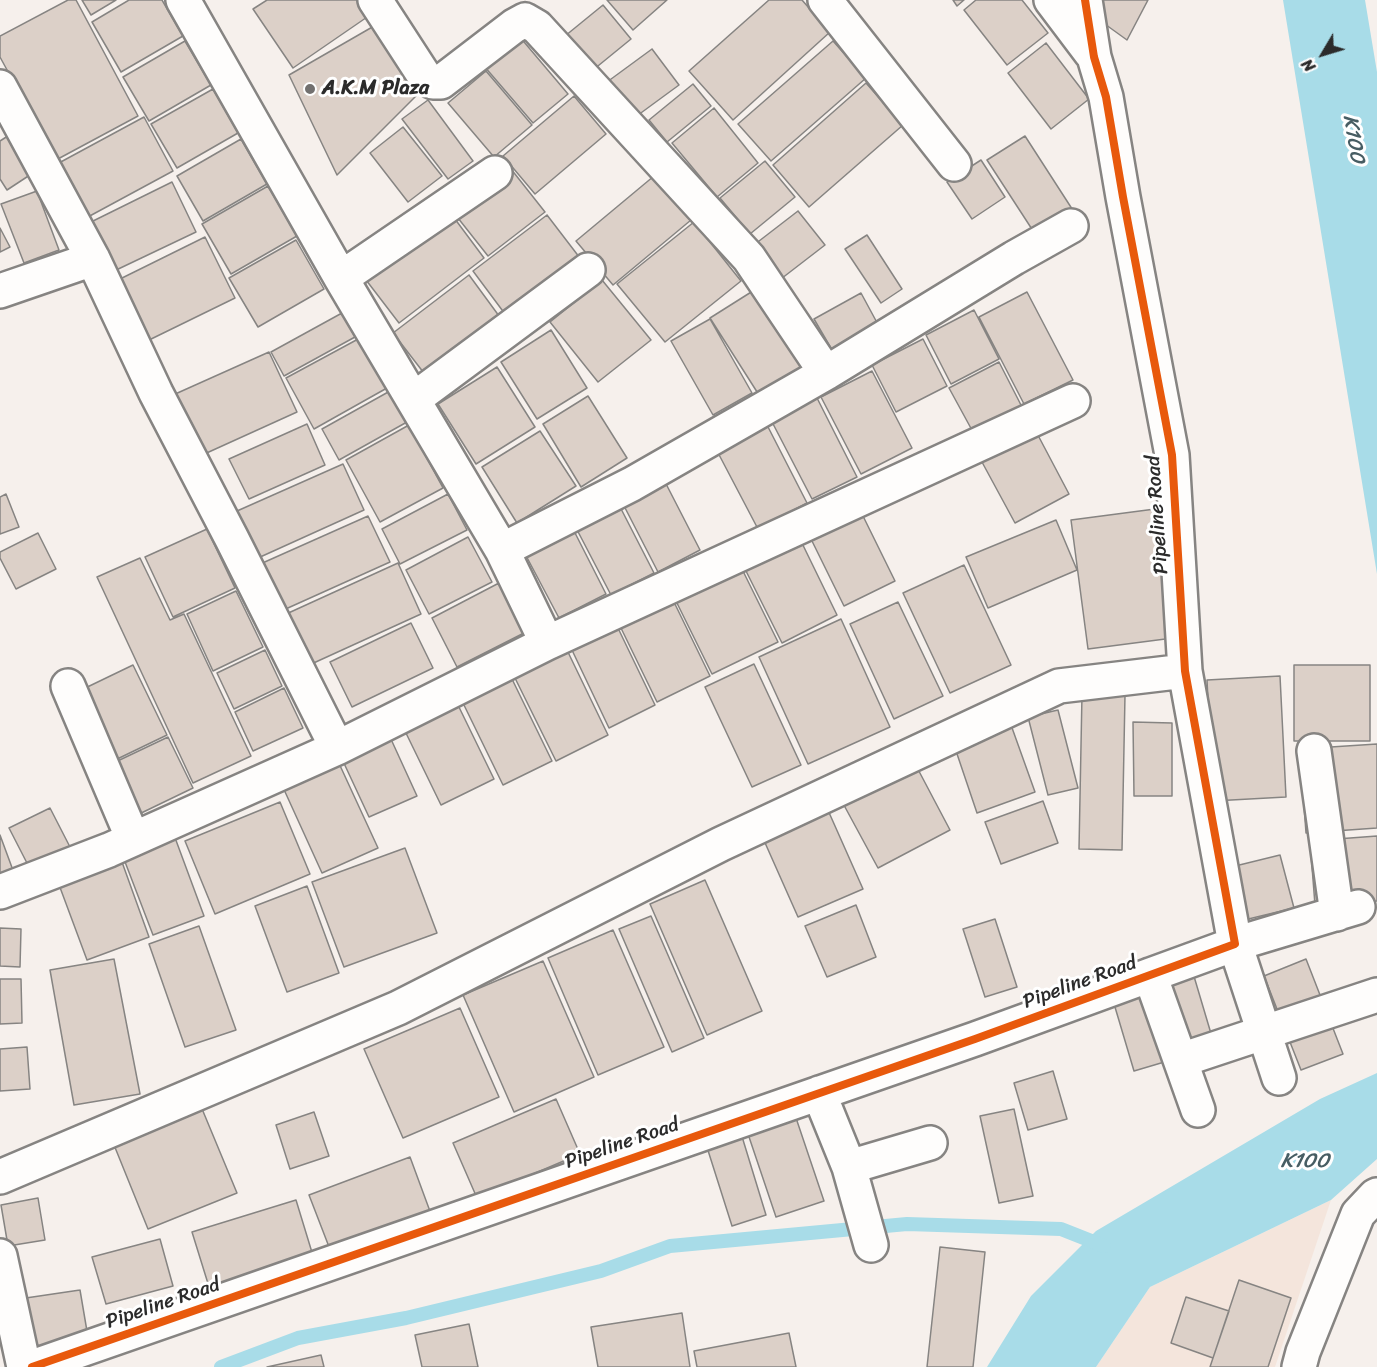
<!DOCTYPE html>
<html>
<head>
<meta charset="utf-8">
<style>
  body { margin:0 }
  #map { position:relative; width:1377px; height:1367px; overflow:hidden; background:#f6f0ec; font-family:Sriracha,sans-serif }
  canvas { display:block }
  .north { position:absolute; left:1293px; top:24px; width:60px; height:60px; -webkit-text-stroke:4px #fff; paint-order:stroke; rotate:232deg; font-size:16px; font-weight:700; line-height:24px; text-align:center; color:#2b2b2b }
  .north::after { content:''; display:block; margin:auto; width:21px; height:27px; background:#2b2b2b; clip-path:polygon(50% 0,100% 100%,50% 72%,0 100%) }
</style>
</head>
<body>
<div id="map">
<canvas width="1377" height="1367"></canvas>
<div class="north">N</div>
</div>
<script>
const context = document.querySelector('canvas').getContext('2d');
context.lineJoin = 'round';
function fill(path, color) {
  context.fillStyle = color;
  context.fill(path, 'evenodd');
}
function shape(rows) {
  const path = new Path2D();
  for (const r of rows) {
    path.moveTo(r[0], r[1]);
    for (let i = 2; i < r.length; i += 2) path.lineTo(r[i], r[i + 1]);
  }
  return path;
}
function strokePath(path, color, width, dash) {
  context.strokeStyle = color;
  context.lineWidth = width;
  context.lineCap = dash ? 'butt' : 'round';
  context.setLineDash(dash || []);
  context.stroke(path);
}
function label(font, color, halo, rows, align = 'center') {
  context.font = font + ' Sriracha,sans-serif';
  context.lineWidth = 6;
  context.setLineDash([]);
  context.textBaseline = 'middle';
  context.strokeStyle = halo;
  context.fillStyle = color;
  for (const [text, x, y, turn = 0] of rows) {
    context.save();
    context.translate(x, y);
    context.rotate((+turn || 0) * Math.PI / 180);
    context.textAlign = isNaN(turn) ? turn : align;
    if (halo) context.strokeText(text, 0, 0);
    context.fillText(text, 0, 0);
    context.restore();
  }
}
fill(shape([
  [1331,1200,1275,1367,1096,1367,1150,1287]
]), '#f4e5dc');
fill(shape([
  [1283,0,1365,0,1377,72,1377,574],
  [1377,1073,1377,1159,1331,1200,1150,1287,1096,1367,987,1367,1031,1296,1096,1231,1320,1099]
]), '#a8dce8');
strokePath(shape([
  [221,1367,298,1338,406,1318,601,1271,670,1246,907,1224,1061,1229,1104,1246]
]), '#a8dce8', 14);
const building = shape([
  [68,0,76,0,138,116,56,160,0,57,0,36,68,0],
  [82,0,116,0,91,15,82,0],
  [129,0,162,0,183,36,121,72,92,22,129,0],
  [267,0,364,0,373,13,293,68,253,9,267,0],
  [607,0,667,0,633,30,607,0],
  [769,0,802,0,830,32,733,120,689,71,769,0],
  [953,0,964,0,957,6,953,0],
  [976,0,1022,0,1048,33,1007,65,964,10,976,0],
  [1102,0,1148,0,1127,40,1102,22,1102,0],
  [603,5,631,39,593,70,565,36,603,5],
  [381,22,427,85,337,175,289,75,381,22],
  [519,36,568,94,533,123,484,66,519,36],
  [185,41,211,85,149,121,123,77,185,41],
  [833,41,866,78,771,161,738,124,833,41],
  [1046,43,1089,99,1051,129,1008,73,1046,43],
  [652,49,679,85,634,118,607,82,652,49],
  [486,71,532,125,494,157,448,103,486,71],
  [866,83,903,125,809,207,773,165,866,83],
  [693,84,711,106,667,142,649,120,693,84],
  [213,89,238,133,177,168,151,124,213,89],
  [574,96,606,134,535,194,503,156,574,96],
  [428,100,473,161,448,179,402,119,428,100],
  [714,108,758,163,717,197,672,143,714,108],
  [144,117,173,171,86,218,57,164,144,117],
  [403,127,442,176,408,202,370,153,403,127],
  [14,132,39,169,7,190,0,179,0,141,14,132],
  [1025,136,1076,215,1039,240,987,160,1025,136],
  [241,139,267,184,203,221,177,176,241,139],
  [981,160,1005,197,972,219,947,182,981,160],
  [765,161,795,197,750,234,720,198,765,161],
  [511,169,545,212,488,256,454,213,511,169],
  [654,176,691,220,613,285,576,241,654,176],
  [172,182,196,232,112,272,89,223,172,182],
  [268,186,297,236,231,274,202,224,268,186],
  [37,191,59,250,24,263,1,204,37,191],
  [449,211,484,258,399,323,363,276,449,211],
  [798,211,825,245,777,282,750,248,798,211],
  [547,215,583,262,508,318,473,271,547,215],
  [694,222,741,281,665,342,617,284,694,222],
  [0,228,10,247,0,252,0,228],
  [867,235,902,289,881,303,845,249,867,235],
  [205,237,235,298,145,342,116,281,205,237],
  [296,240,324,289,258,327,229,278,296,240],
  [469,275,502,320,427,377,393,333,469,275],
  [602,280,651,340,598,382,550,322,602,280],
  [756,289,805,365,759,395,710,318,756,289],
  [1027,292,1073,380,1024,404,979,317,1027,292],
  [861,293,881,330,835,355,814,319,861,293],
  [974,310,999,359,951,384,926,335,974,310],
  [342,313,355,337,284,376,271,352,342,313],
  [710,319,752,393,713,415,671,341,710,319],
  [551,330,587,388,537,419,501,362,551,330],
  [360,338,387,388,314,429,286,378,360,338],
  [923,339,947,386,896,412,872,365,923,339],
  [269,352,297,412,200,456,173,395,269,352],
  [999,362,1022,407,973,432,949,388,999,362],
  [497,367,535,427,476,464,438,404,497,367],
  [872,371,912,448,861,474,821,397,872,371],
  [390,391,407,422,339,460,322,429,390,391],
  [588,396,627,458,581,487,543,424,588,396],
  [816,396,857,477,812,499,771,420,816,396],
  [1031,422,1069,494,1015,523,976,451,1031,422],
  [766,423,807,503,758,529,716,449,766,423],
  [307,424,325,465,249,499,229,459,307,424],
  [409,425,443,488,380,522,346,460,409,425],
  [540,431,576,486,517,523,482,467,540,431],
  [343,464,364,510,258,558,237,511,343,464],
  [663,478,700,550,658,572,621,500,663,478],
  [6,494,19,527,0,534,0,497,6,494],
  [448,494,467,530,400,564,382,529,448,494],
  [617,501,654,573,611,595,574,524,617,501],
  [1155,509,1173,638,1088,649,1071,520,1155,509],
  [862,514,895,581,844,606,811,539,862,514],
  [368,516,390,562,279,612,258,565,368,516],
  [1056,520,1077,570,988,608,966,557,1056,520],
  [571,525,606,594,559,618,523,550,571,525],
  [207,529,235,588,173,617,145,557,207,529],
  [38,533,56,569,16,589,0,558,0,552,38,533],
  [468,537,492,582,429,614,406,570,468,537],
  [799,537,837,615,782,643,743,565,799,537],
  [140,558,170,620,184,614,251,756,193,783,97,577,140,558],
  [398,563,421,614,307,666,284,615,398,563],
  [739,563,778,642,712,674,673,595,739,563],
  [964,565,1011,665,950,693,903,593,964,565],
  [499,583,524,633,457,667,432,618,499,583],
  [236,591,263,647,213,671,187,614,236,591],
  [672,598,710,676,657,702,619,624,672,598],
  [898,602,943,696,894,719,850,624,898,602],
  [841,619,890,727,808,764,759,657,841,619],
  [411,623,433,668,352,707,330,662,411,623],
  [617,626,655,705,609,728,571,648,617,626],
  [566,648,608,735,556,761,513,674,566,648],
  [265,650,282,686,234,709,217,673,265,650],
  [754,664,801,765,752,787,705,687,754,664],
  [133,665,167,735,111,762,77,692,133,665],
  [1294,665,1370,665,1370,741,1294,741,1294,665],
  [1280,676,1286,797,1213,801,1207,680,1280,676],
  [511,677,552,761,503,785,462,701,511,677],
  [284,688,303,728,253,751,235,712,284,688],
  [1082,694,1125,695,1122,850,1079,849,1082,694],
  [457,703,494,779,441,805,404,729,457,703],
  [1058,710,1078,788,1048,795,1028,717,1058,710],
  [1133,722,1172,723,1172,796,1134,796,1133,722],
  [1011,725,1035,792,977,813,954,745,1011,725],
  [168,737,193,788,133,817,107,766,168,737],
  [390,737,417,796,369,817,342,759,390,737],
  [1377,744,1377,828,1306,833,1300,749,1377,744],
  [912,758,950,830,878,868,839,796,912,758],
  [337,759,378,848,322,873,281,783,337,759],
  [1043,801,1058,843,1001,864,985,822,1043,801],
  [280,802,310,874,215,914,185,841,280,802],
  [50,808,70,847,29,867,9,828,50,808],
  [827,808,863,889,798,917,762,836,827,808],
  [0,835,14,873,0,878,0,835],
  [174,835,204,916,153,935,122,854,174,835],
  [1377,836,1377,901,1315,905,1310,841,1377,836],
  [405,848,437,933,344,967,312,882,405,848],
  [118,851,149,937,87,960,55,874,118,851],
  [1280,855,1294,908,1236,922,1223,869,1280,855],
  [705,880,762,1011,707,1035,650,904,705,880],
  [307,886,339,973,287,992,255,906,307,886],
  [856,905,876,957,827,977,805,926,856,905],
  [651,916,704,1038,672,1052,619,929,651,916],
  [995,919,1017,987,985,997,963,929,995,919],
  [199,926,236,1030,185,1047,149,944,199,926],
  [0,928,21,929,20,967,0,966,0,928],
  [613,930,664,1047,598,1075,548,958,613,930],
  [114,959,140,1094,74,1105,50,970,114,959],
  [1306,959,1343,1054,1301,1070,1264,976,1306,959],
  [543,961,594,1077,514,1112,463,995,543,961],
  [1193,973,1215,1047,1134,1071,1112,997,1193,973],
  [0,979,21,979,22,1023,0,1024,0,979],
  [460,1008,499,1097,403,1138,364,1049,460,1008],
  [27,1047,30,1089,0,1091,0,1049,27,1047],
  [1053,1071,1067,1119,1028,1130,1014,1083,1053,1071],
  [556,1099,580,1154,477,1198,453,1143,556,1099],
  [200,1104,237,1193,148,1229,112,1140,200,1104],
  [1014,1109,1033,1196,999,1203,980,1116,1014,1109],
  [314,1112,329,1156,290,1169,276,1125,314,1112],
  [794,1112,824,1201,776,1217,746,1128,794,1112],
  [740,1130,766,1215,732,1226,705,1141,740,1130],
  [410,1157,431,1214,331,1252,309,1195,410,1157],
  [38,1198,45,1240,8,1246,1,1205,38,1198],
  [296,1200,314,1259,210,1290,192,1232,296,1200],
  [160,1239,173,1286,106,1304,92,1257,160,1239],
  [940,1247,985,1252,973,1367,927,1367,940,1247],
  [1239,1280,1291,1298,1268,1367,1210,1367,1239,1280],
  [80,1290,89,1343,27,1352,19,1299,80,1290],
  [1186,1297,1229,1311,1213,1358,1171,1343,1186,1297],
  [682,1313,690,1367,598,1367,591,1327,682,1313],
  [469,1324,478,1367,422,1367,415,1335,469,1324],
  [789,1333,796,1367,697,1367,694,1351,789,1333],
  [321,1355,324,1367,267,1367,321,1355]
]);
fill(building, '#dcd0c8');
strokePath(building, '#868482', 1.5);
const minor = shape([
  [183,0,341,278,502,550,547,643],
  [375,0,425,77,433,82,441,82,514,26,525,20,537,27,749,258,826,373],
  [825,0,954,164],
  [1051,0,1091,53],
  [0,87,93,259,156,393,232,539,337,748],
  [341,278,495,173],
  [0,291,93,259],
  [414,399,588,270],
  [502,550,632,484,826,373,1014,258,1071,226],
  [68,686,133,839],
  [1314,751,1337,914],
  [0,892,109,850,337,748,547,643,1073,401],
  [1150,975,1198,1110],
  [1181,1060,1377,995],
  [1279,1078,1235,944,1358,907],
  [819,1093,849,1167,871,1245],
  [849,1167,930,1143],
  [0,1177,398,1008,721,844,1059,686,1185,671],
  [0,1256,24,1367],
  [32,1367,975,1039,1235,944,1185,671,1172,455,1123,197,1106,97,1094,57,1085,0],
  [1299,1367,1303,1352,1358,1214,1375,1196,1377,1195]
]);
strokePath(minor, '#868482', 38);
strokePath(minor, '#fefdfc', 33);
strokePath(shape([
  [32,1367,975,1039,1235,944,1185,671,1172,455,1123,197,1106,97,1094,57,1085,0]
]), '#e8590c', 8);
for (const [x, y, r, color] of [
  [310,89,6,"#72706f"]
]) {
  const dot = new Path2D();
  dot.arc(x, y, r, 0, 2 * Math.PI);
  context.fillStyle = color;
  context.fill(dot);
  strokePath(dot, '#fff', 2);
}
label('bold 20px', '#2b2b2b', '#fff', [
  ["A.K.M Plaza",322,89]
], 'left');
label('20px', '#2b2b2b', '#fff', [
  ["Pipeline Road",1158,515,-94],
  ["Pipeline Road",1080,983,-20],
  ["Pipeline Road",622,1144,-19],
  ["Pipeline Road",163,1304,-19]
]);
label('italic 21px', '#475d63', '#fff', [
  ["K100",1353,139,80],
  ["K100",1305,1162]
]);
</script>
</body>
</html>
